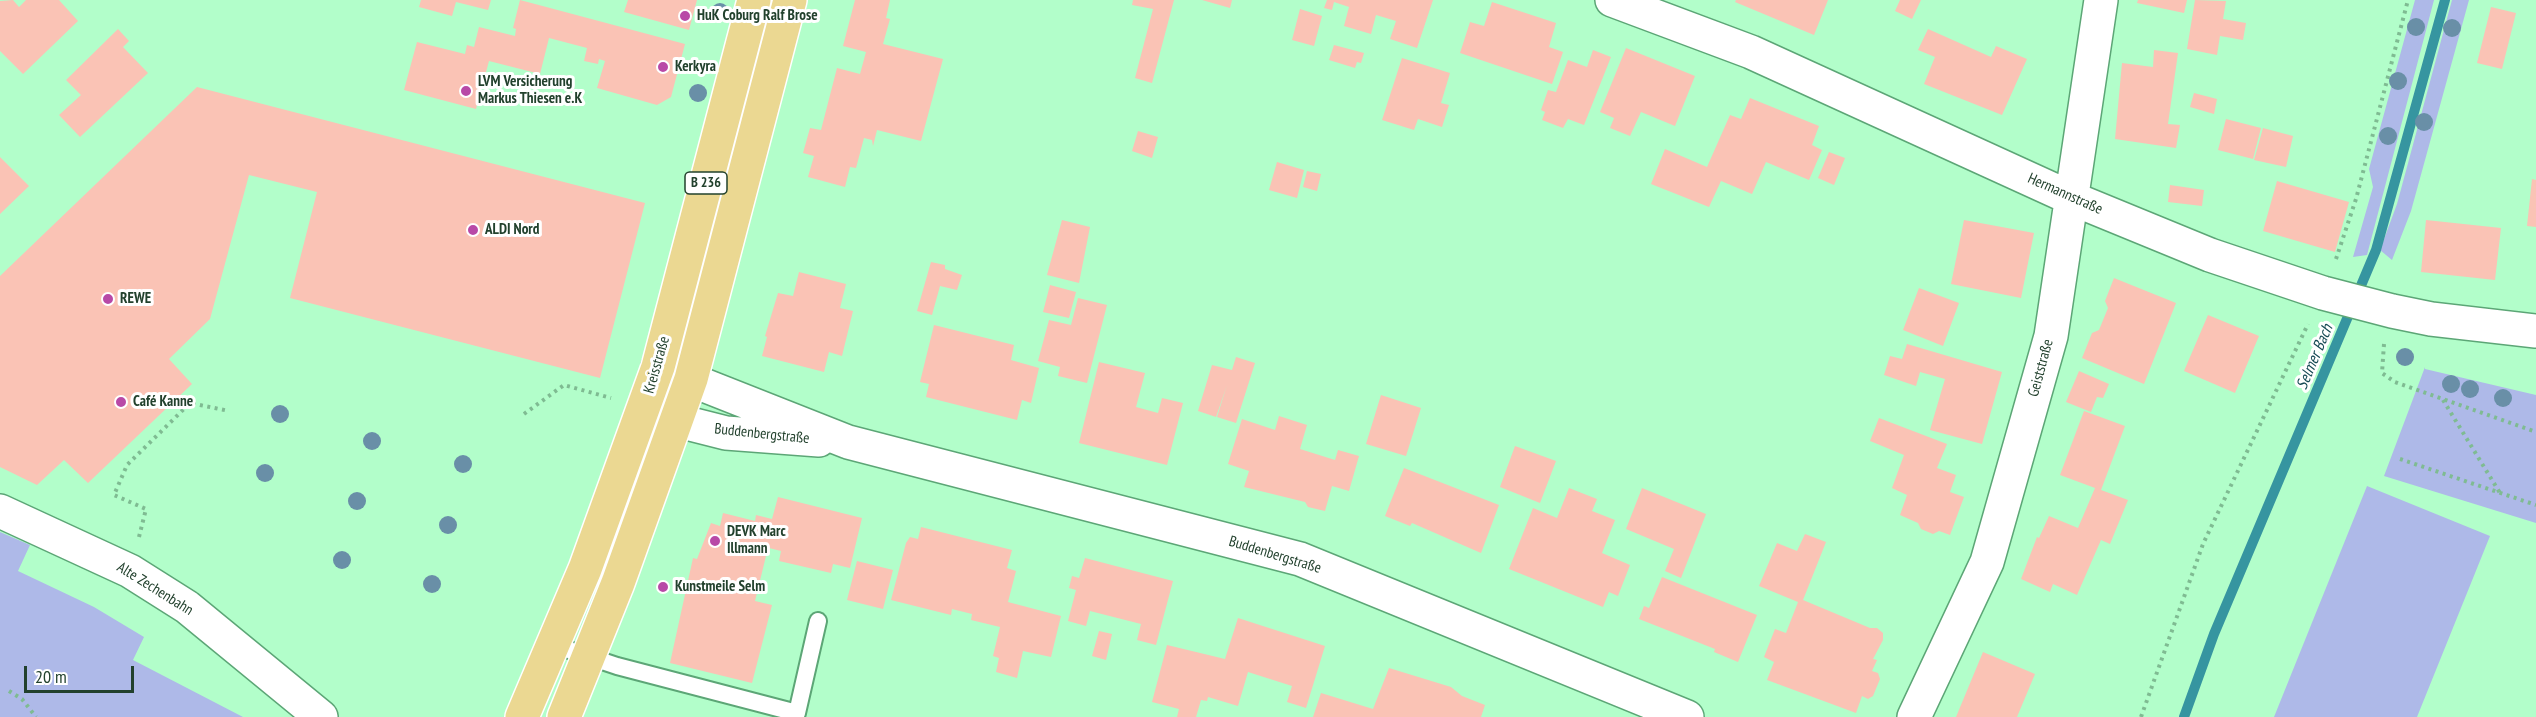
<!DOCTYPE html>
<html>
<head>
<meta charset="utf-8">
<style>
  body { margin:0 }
  #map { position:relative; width:2536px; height:717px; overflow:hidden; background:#b2feca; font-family:"PT Sans Narrow",sans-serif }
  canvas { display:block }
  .scale { position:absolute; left:24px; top:666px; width:110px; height:27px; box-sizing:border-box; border:3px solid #22412d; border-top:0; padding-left:8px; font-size:18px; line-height:21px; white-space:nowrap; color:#22412d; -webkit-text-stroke:4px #fff; paint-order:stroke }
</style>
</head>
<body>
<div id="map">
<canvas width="2536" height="717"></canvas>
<div class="scale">20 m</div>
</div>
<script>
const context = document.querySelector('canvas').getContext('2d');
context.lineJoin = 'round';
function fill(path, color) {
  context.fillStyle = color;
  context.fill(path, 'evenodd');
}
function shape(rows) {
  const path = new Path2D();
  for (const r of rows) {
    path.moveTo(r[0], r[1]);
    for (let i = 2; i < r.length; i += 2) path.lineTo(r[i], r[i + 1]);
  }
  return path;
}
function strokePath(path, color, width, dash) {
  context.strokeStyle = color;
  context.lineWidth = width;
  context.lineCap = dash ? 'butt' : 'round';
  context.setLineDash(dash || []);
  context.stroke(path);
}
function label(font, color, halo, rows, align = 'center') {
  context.font = font + ' "PT Sans Narrow",sans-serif';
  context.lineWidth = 6;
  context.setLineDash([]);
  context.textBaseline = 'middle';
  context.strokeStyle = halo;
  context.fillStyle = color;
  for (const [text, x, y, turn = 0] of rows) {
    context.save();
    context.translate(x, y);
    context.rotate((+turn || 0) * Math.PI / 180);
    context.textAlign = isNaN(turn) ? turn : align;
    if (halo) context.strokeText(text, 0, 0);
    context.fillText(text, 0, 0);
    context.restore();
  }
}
fill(shape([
  [2415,0,2434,0,2367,255,2353,257,2373,187,2369,169],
  [2452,0,2469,0,2411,211,2392,260,2380,250,2397,204],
  [2425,367,2425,369,2536,395,2536,523,2384,476],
  [2367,486,2490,536,2417,717,2274,717],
  [0,532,30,545,18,571,94,607,144,637,133,660,243,717,0,717]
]), '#aeb9e8');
strokePath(shape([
  [2184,717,2214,634,2376,250,2445,0]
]), '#3695a0', 10);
fill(shape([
  [13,0,19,7,26,0,59,0,78,21,23,74,0,51,0,1],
  [421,0,491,0,488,10,456,2,452,16,419,7],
  [520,0,685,44,671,97,657,105,597,88,605,61,599,59,598,64,584,61,587,48,549,38,540,74,489,61,476,109,404,90,417,42,465,54,467,45,474,47,479,27,515,36,516,29,513,28],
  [628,0,697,0,689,30,624,12],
  [855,0,890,0,886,18,890,19,883,44,943,59,921,141,877,130,873,146,872,140,864,138,856,168,850,167,845,187,808,177,814,156,803,153,810,128,821,130,837,68,860,74,866,52,843,46],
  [1133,0,1174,0,1152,83,1135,78,1153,9,1132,5],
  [1202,0,1232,0,1230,8],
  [1327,0,1433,0,1417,48,1390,39,1396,21,1376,15,1371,34,1344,26,1349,7,1334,2,1332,10,1324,8],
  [1736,0,1828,0,1814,35,1735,2],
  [1900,0,1921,0,1912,19,1895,11],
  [2138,0,2187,0,2184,13,2137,3],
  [2195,0,2226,1,2223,19,2246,23,2243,40,2220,36,2217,55,2187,49],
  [1492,2,1556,23,1549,47,1563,52,1552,84,1460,53,1470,22,1484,26],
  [2491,7,2516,13,2502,69,2477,63],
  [1300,9,1322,16,1314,46,1292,40],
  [118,29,129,41,123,47,148,73,80,137,59,115,81,95,66,80],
  [1928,29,1991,57,1996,46,2027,59,2002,115,1924,84,1935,57,1918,50],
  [1334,45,1364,53,1361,63,1357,62,1355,68,1329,60],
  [1626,48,1695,76,1675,126,1641,112,1630,136,1610,128,1614,118,1600,112],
  [1593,50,1611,57,1584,125,1568,119,1563,128,1542,120,1545,112,1541,110,1548,90,1556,92,1568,60,1587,67],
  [2154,50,2178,53,2168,124,2180,125,2176,148,2115,139,2122,63,2153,67],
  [1402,58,1450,73,1441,103,1449,105,1442,127,1418,119,1414,130,1382,120],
  [197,87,645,203,600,378,290,298,317,192,249,175,210,319,169,359,192,384,88,483,64,460,37,485,0,467,0,276],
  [2194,93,2217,99,2214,114,2190,107],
  [1750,98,1819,126,1812,145,1822,150,1809,180,1766,162,1752,194,1721,181,1709,207,1651,184,1665,149,1707,167,1730,115,1741,119],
  [2226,119,2261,128,2253,159,2218,150],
  [2263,128,2293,136,2286,167,2254,160],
  [1138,131,1158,137,1152,158,1132,151],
  [1829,152,1845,158,1834,185,1818,178],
  [0,157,29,186,0,214],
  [1277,162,1304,170,1297,198,1269,190],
  [1307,171,1321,174,1317,191,1303,187],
  [2532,179,2536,180,2536,227,2527,226],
  [2277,181,2349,202,2335,252,2263,231],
  [2170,185,2204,190,2202,206,2168,202],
  [1062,220,1090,227,1079,283,1047,275],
  [1964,220,2034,233,2021,298,1951,284],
  [2426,220,2501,228,2495,280,2421,272],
  [931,262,945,265,945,269,962,275,957,290,940,286,932,315,917,311],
  [799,272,846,284,840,308,853,311,842,356,829,352,824,372,762,356,767,337,765,336,778,293,793,296],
  [2114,278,2176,303,2144,384,2082,358,2092,333,2099,330,2108,308,2105,301],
  [1050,285,1076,292,1069,318,1043,312],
  [1919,288,1959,303,1943,346,1903,330],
  [1078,298,1107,305,1087,383,1058,376,1060,367,1038,361,1049,320,1071,325],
  [2208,315,2259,336,2235,393,2184,371],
  [934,325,1014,345,1011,360,1039,368,1031,403,1022,400,1017,420,926,397,929,384,920,382],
  [1907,344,2002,372,1982,444,1930,430,1945,379,1920,372,1916,386,1884,375,1890,356,1902,359],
  [1236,357,1255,363,1236,423,1217,417,1227,385,1216,417,1198,411,1212,365,1232,370],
  [1099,362,1145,373,1136,407,1158,413,1162,398,1183,403,1167,465,1079,443],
  [2079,371,2109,384,2103,398,2097,397,2091,412,2066,402],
  [1381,395,1421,408,1406,456,1366,444],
  [2084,411,2125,426,2101,490,2128,500,2110,544,2101,540,2077,595,2053,584,2050,592,2021,579,2037,537,2039,538,2049,516,2078,528,2095,488,2060,475],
  [1279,416,1307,425,1300,449,1335,460,1338,450,1359,456,1349,491,1332,486,1325,511,1308,507,1305,502,1244,487,1249,471,1228,464,1242,419,1275,430],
  [1879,418,1947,444,1937,468,1956,475,1950,492,1964,497,1950,535,1939,531,1933,534,1921,529,1918,523,1900,515,1907,495,1892,488,1904,455,1870,441],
  [1515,446,1556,461,1540,503,1500,487],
  [1404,468,1499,505,1481,553,1412,523,1410,526,1385,516],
  [1569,488,1597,499,1592,511,1615,520,1602,553,1630,565,1618,596,1609,592,1603,607,1509,569,1533,508,1557,518],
  [1642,488,1706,514,1681,578,1665,571,1674,549,1626,529],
  [778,497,862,518,850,568,833,564,831,573,779,561,781,551,765,547,763,555,766,556,755,601,772,605,752,683,670,663,693,558,697,559,711,523,720,526,723,513,755,521,756,515,772,519],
  [921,527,1012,550,1007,568,1016,571,1008,602,1061,616,1051,657,1023,651,1017,678,996,672,999,658,993,656,1000,627,971,620,972,614,952,609,951,615,891,600,906,543,910,537,918,539],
  [1805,534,1826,542,1803,600,1870,628,1877,628,1883,633,1883,640,1873,659,1877,660,1872,671,1878,673,1880,679,1873,696,1868,699,1862,696,1856,713,1767,680,1774,662,1764,657,1775,629,1786,633,1798,602,1759,586,1777,543,1797,551],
  [1085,558,1173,581,1156,645,1137,640,1141,624,1090,611,1086,626,1068,621,1076,590,1069,588,1072,576,1079,578],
  [857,561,893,570,883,609,847,600],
  [1662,577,1757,615,1738,662,1714,652,1715,649,1639,619,1644,606,1649,608],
  [1238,618,1325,646,1306,708,1287,702,1292,686,1248,672,1238,706,1208,697,1207,701,1201,700,1196,717,1177,717,1179,709,1152,702,1167,645,1225,659],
  [1099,631,1112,634,1106,660,1092,656],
  [1983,652,2035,674,2017,717,1956,717],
  [1389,668,1451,687,1462,696,1485,705,1481,717,1313,717,1321,693,1373,709]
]), '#fac3b5');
const lane = shape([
  [554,645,617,666,797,713,818,621]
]);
const street = shape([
  [1612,0,1751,52,2071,198,2210,255,2323,293,2392,311,2431,319,2536,331],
  [658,367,848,442,1300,559,1687,717],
  [643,412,726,433,819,440],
  [0,511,130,571,187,607,321,717],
  [1914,717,1987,562,2051,336,2101,0]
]);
const primary = shape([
  [522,717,585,569,658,367,754,0],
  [564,717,618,583,691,379,790,0]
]);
strokePath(lane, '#5ca676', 20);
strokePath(street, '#5ca676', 36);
strokePath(primary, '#fff', 36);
strokePath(shape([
  [2336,259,2356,199,2408,0],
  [2384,344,2382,373,2395,382,2536,432],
  [2443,400,2500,493],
  [524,414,564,385,611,398],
  [2400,459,2536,505],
  [139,537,146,509,114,495,127,465,190,403,229,411],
  [9,691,22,699,36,717],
  [2141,717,2203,544,2308,324]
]), '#7fbb92', 4, [3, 4.5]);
strokePath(lane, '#fff', 16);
strokePath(street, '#fff', 33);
strokePath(primary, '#ebd892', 33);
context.fillStyle = '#698fa7';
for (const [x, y] of [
  [720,12],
  [2416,27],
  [2452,28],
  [2398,81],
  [698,93],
  [2424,122],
  [2388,136],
  [2405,357],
  [2451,384],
  [2470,389],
  [2503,398],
  [280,414],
  [372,441],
  [463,464],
  [265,473],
  [357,501],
  [448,525],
  [342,560],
  [432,584]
]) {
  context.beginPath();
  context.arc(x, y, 9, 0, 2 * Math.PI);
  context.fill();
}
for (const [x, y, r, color] of [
  [685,16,6,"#b849a7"],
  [663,67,6,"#b849a7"],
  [466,91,6,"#b849a7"],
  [473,230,6,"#b849a7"],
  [108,299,6,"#b849a7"],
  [121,402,6,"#b849a7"],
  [715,541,6,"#b849a7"],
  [663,587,6,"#b849a7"]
]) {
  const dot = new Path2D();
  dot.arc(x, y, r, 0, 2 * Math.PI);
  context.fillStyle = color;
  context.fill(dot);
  strokePath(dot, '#fff', 2);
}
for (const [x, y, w] of [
  [706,183,42]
]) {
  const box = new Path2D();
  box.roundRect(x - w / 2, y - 11, w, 22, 4.5);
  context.fillStyle = '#fff';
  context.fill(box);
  strokePath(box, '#22412d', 1.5);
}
label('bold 14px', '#22412d', null, [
  ["B 236",706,183]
]);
label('bold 15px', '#22412d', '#fff', [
  ["HuK Coburg Ralf Brose",697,16],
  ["Kerkyra",675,67],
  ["LVM Versicherung",478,82],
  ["Markus Thiesen e.K",478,99],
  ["ALDI Nord",485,230],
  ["REWE",120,299],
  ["Café Kanne",133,402],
  ["DEVK Marc",727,532],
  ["Illmann",727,549],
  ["Kunstmeile Selm",675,587]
], 'left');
label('15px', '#22412d', '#fff', [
  ["Hermannstraße",2065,194,24],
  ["Kreisstraße",657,365,-74],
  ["Geiststraße",2041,368,-75],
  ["Buddenbergstraße",762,434,6],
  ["Buddenbergstraße",1275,555,17],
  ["Alte Zechenbahn",155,589,32]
]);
label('italic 16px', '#164a54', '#fff', [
  ["Selmer Bach",2315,357,-67]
]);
</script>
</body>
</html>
